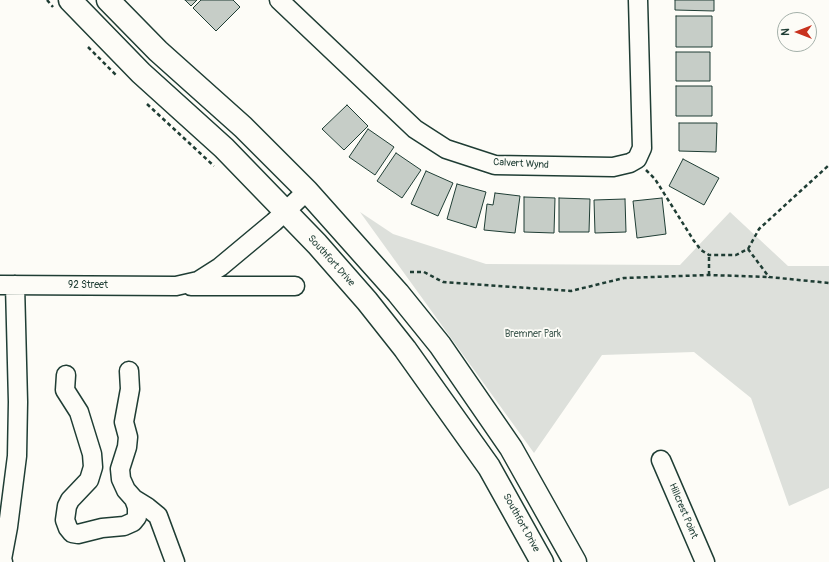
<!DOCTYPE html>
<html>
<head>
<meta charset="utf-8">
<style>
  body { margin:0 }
  #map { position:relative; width:829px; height:562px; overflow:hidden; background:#fdfcf7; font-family:Pangolin,sans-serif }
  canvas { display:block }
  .north { position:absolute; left:777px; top:12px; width:40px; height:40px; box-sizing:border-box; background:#fdfcf7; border:1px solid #a4b0a9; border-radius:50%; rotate:270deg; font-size:11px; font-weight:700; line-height:16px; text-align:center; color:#1f3d34 }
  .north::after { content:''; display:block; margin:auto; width:14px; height:18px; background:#c8321e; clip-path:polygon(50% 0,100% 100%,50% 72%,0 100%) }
</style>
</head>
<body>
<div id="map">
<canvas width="829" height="562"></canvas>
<div class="north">N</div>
</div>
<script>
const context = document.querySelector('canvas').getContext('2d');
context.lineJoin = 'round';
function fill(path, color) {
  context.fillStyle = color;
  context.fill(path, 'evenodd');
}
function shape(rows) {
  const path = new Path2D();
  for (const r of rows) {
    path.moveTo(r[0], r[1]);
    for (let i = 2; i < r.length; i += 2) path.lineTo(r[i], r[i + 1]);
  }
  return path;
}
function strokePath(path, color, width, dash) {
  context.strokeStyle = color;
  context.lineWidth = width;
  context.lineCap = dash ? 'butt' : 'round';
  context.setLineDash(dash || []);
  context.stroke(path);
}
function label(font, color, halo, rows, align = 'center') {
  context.font = font + ' Pangolin,sans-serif';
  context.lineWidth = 3.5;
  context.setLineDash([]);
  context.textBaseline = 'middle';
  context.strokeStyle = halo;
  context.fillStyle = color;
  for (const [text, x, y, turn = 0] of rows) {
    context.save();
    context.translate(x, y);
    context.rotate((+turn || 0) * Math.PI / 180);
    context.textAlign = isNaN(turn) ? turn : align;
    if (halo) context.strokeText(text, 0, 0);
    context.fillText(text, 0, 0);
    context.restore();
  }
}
fill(shape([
  [360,212,393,234,486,264,680,265,730,212,788,266,829,266,829,488,789,506,751,398,694,352,602,355,534,453]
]), '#dde0db');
const building = shape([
  [185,0,197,0,191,6,185,0],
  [201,0,233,0,240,7,216,31,193,8,201,0],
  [675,0,714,0,714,11,675,10,675,0],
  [676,16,712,16,712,47,676,47,676,16],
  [676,52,710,52,710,81,676,81,676,52],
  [676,86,712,86,712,116,676,116,676,86],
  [347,105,368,126,344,150,322,129,347,105],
  [679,123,717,123,716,152,679,151,679,123],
  [368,129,394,147,375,175,349,157,368,129],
  [396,153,421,170,402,198,377,181,396,153],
  [683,159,719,178,704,205,669,186,683,159],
  [426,171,453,183,438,216,411,204,426,171],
  [457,184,486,192,476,228,447,219,457,184],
  [495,193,520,196,515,233,484,230,487,204,493,205,495,193],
  [524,197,555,198,554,233,524,232,524,197],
  [559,198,590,199,589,232,559,232,559,198],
  [662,198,666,234,637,238,633,201,662,198],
  [625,199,626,232,595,233,594,200,625,199]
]);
fill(building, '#c6cdc7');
strokePath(building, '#1f3d34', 1);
const minor = shape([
  [279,0,415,129,446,149,495,165,613,167,630,163,637,159,642,148,638,0],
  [0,285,176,286,198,281,220,267,274,222,307,191],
  [191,286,295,286],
  [129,371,130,389,124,422,128,437,127,447,120,469,121,479,126,490,134,499,147,507,158,516,175,562],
  [66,375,65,390,79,412,92,454,93,467,89,480,70,500,67,506,65,520,68,528,72,533,78,534,102,528,124,526,133,522,137,517,137,507,134,499],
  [661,460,705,562],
  [3,562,2,559,8,527,17,456,18,402,15,285]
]);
const major = shape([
  [70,0,141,73,224,148,317,244,367,301,405,349,489,467,542,562],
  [108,0,158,51,243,127,307,191,398,293,440,345,511,448,575,562]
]);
strokePath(minor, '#1f3d34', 21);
strokePath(major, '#1f3d34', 25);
strokePath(shape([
  [47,0,53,7],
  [88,47,117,76],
  [147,104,214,166],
  [646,170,655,179,694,241,701,250,709,255,736,255,748,249,769,277,829,283],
  [748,249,759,229,829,165],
  [410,272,424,272,443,282,571,291,624,278,709,275,769,277],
  [709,275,709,256]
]), '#1f3d34', 2.5, [4, 3]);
strokePath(minor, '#fdfcf7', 18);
strokePath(major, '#fdfcf7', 22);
label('10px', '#1f3d34', '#fdfcf7', [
  ["Calvert Wynd",521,164,3],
  ["Southfort Drive",331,261,48],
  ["92 Street",88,285],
  ["Hillcrest Point",683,511,67],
  ["Southfort Drive",521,523,61]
]);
label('10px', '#455e55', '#fdfcf7', [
  ["Bremner Park",533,334]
]);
</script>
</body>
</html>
